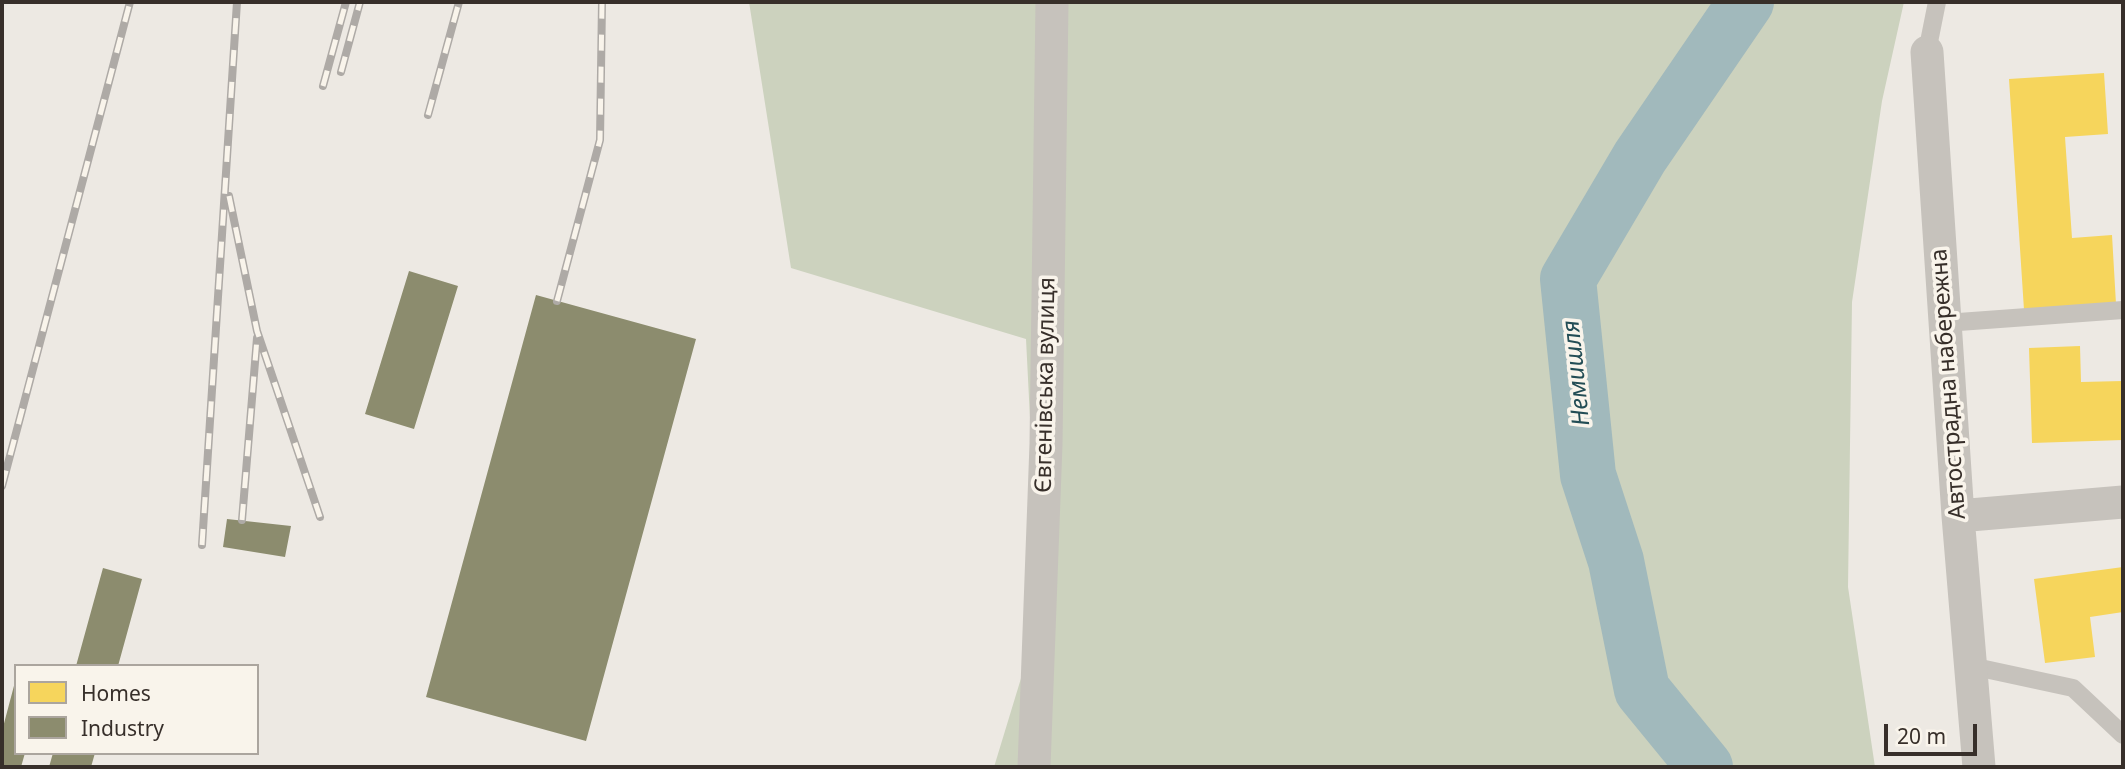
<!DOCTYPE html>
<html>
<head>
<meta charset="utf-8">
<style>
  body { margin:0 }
  #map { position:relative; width:2125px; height:769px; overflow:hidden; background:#ede9e3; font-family:"Noto Sans",sans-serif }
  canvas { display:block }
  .frame { position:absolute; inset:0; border:4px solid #372f2a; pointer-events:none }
  .legend { position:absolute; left:14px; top:664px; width:245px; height:91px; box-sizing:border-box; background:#f9f4eb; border:2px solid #aba59e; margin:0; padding:9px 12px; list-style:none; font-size:21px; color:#372f2a }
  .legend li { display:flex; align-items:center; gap:14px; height:35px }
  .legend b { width:35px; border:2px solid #aba59e }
  .scale { position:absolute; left:1884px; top:724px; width:93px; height:32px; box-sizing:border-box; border:4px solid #372f2a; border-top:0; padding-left:9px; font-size:21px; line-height:24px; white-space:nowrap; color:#372f2a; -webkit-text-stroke:5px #f9f4eb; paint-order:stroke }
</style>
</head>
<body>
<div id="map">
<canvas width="2125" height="769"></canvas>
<div class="frame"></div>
<ul class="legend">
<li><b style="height:19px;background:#f6d55c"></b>Homes</li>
<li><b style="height:19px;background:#8c8c6e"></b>Industry</li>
</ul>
<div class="scale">20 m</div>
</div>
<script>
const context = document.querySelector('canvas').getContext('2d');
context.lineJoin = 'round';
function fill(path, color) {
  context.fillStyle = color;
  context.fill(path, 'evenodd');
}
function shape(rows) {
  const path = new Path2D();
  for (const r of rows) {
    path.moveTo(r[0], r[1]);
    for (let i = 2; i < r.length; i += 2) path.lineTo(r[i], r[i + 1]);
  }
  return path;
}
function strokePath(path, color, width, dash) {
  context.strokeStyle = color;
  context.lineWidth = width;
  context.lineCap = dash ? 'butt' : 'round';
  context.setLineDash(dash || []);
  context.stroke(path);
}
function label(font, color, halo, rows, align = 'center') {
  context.font = font + ' "Noto Sans",sans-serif';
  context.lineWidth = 7;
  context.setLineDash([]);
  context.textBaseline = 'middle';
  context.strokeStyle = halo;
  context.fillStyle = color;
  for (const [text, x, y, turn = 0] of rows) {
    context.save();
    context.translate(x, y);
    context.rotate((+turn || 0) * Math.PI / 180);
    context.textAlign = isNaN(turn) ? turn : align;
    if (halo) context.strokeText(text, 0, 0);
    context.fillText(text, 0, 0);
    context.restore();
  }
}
fill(shape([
  [749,2,1904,2,1882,101,1852,302,1848,587,1875,767,994,767,1040,616,1026,339,791,268]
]), '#ccd2be');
fill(shape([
  [2104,73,2108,134,2065,137,2072,238,2112,235,2116,304,2024,310,2009,79],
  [2080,346,2081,382,2123,381,2123,440,2032,443,2029,348],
  [2123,567,2123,612,2090,617,2095,657,2045,663,2034,579]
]), '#f6d55c');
fill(shape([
  [409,271,458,286,414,429,365,414],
  [536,295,696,339,586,741,426,697],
  [227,519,291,526,285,557,223,547],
  [103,568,142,579,118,666,76,666],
  [15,682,16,753,25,753,21,767,2,767,2,731],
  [53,753,95,753,91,767,49,767]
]), '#8c8c6e');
strokePath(shape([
  [1705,767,1642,690,1616,561,1588,475,1568,279,1640,157,1746,2]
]), '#a1b9bc', 56);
strokePath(shape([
  [1927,52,1937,2],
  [1945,323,2123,310],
  [1971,666,2073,688,2123,735]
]), '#c6c2bc', 18);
strokePath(shape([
  [1927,52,1958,516,1979,767],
  [1958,516,2123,502],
  [1034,767,1046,444,1052,2]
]), '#c6c2bc', 33);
const rail = shape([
  [341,72,360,2],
  [323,86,346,2],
  [428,115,459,2],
  [229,196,257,331,320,517],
  [557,301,600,140,602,2],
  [2,486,130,2],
  [242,520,257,338],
  [202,545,237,2]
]);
strokePath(rail, '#aeaaa6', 8);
strokePath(rail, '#f9f4eb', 5, [16]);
label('23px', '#372f2a', '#f9f4eb', [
  ["Автострадна набережна",1949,384,-94],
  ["Євгенівська вулиця",1046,385,-89]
]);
label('italic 24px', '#234d55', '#f9f4eb', [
  ["Немишля",1577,373,-96]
]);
</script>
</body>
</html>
